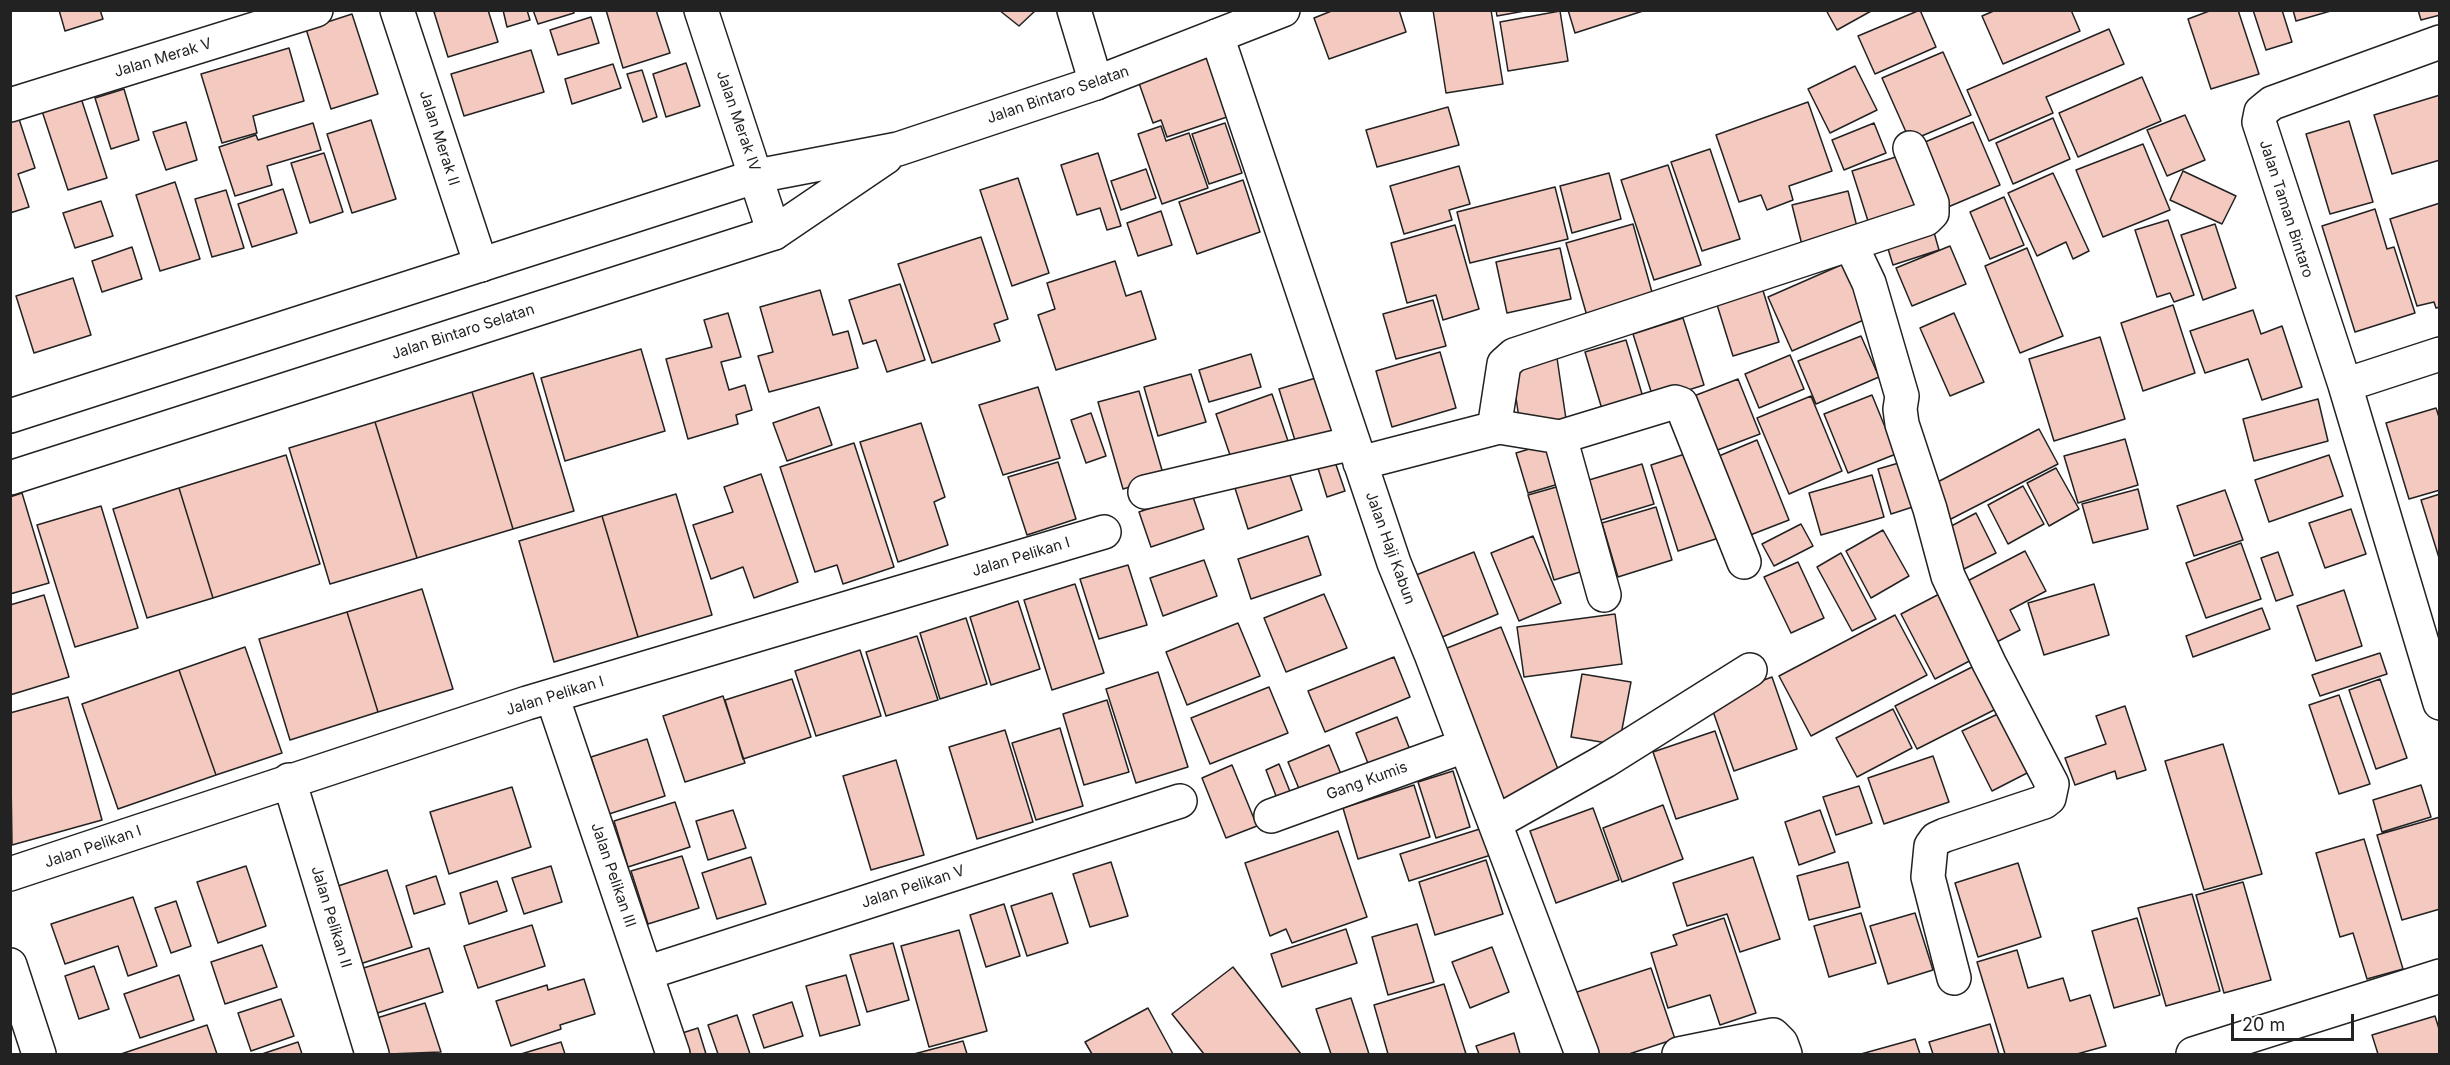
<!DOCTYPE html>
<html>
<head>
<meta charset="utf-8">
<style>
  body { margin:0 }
  #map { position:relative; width:2450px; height:1065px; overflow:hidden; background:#fff; font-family:Inter,sans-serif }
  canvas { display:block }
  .frame { position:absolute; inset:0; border:12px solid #222; pointer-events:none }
  .scale { position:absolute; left:2231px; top:1014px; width:123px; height:27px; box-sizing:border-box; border:3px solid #222; border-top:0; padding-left:8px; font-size:18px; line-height:21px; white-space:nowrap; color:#222; -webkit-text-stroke:4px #fff; paint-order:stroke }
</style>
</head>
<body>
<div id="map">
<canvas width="2450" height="1065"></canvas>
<div class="frame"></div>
<div class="scale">20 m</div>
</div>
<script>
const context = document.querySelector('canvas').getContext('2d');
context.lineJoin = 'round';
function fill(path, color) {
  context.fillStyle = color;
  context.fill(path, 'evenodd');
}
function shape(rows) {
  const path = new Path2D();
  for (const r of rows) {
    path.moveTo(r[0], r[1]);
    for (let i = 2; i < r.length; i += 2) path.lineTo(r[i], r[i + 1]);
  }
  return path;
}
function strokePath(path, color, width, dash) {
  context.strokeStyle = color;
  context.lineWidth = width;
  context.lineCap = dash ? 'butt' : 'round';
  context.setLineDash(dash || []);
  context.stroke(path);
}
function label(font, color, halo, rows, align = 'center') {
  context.font = font + ' Inter,sans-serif';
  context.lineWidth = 4.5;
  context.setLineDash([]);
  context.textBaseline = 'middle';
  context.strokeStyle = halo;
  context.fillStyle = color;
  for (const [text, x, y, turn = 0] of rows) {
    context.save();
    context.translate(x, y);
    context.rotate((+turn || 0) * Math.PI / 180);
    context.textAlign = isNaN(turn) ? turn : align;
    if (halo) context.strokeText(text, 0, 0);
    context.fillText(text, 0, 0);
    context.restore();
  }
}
const building = shape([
  [59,10,100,10,103,19,65,31,59,10],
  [440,10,488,10,498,42,448,57,434,12,440,10],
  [503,10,527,10,530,20,507,27,503,10],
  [533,10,573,10,574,13,538,24,533,10],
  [606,10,656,10,670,53,623,68,606,10],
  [999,10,1036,10,1019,26,999,10],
  [1334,10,1399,10,1406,32,1329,59,1314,18,1334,10],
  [1433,10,1491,10,1503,84,1446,93,1433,10],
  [1496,10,1530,10,1497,16,1496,10],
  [1568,10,1646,10,1575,33,1568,10],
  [1826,10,1873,10,1837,30,1826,10],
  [1920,10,1936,47,1875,74,1858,36,1920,10],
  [1996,10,2071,10,2080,31,2003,64,1982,16,1996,10],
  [2212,10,2238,10,2259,74,2211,89,2188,19,2212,10],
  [2253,10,2282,10,2292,42,2266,50,2253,10],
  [2293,10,2334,10,2296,21,2293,10],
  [2418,10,2440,10,2440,15,2421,20,2418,10],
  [1560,11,1568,61,1508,71,1500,22,1560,11],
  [352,14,378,94,331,109,306,29,352,14],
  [591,17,599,43,558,55,550,30,591,17],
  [2109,29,2124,64,2046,97,2053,113,1989,141,1967,90,2109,29],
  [1206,44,1230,116,1167,137,1161,120,1153,123,1134,69,1206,44],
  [289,48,304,101,253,116,257,133,222,143,201,74,289,48],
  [531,50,544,92,464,116,451,74,531,50],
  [1943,52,1971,115,1910,141,1882,78,1943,52],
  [686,63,700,106,666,117,653,74,686,63],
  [613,64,621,88,572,104,565,79,613,64],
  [1855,66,1877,110,1830,133,1808,89,1855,66],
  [642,70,657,117,643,122,627,74,642,70],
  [2142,77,2161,121,2078,157,2059,113,2142,77],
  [124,89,139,140,111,149,95,98,124,89],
  [80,95,107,178,68,190,41,108,80,95],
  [2440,95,2440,160,2392,174,2374,115,2440,95],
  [1808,102,1832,171,1789,186,1793,200,1767,210,1761,195,1739,202,1716,135,1808,102],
  [1448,107,1459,145,1377,167,1366,130,1448,107],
  [2185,115,2205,160,2167,176,2147,130,2185,115],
  [2053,118,2070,159,2013,184,1996,143,2053,118],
  [19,119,35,168,18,174,29,207,10,213,10,122,19,119],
  [371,120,396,199,352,213,327,134,371,120],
  [2349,121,2373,202,2330,214,2306,134,2349,121],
  [186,122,197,160,166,170,153,132,186,122],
  [1973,122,2000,185,1941,210,1913,147,1973,122],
  [313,123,321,150,267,166,272,185,235,196,219,147,256,135,258,140,313,123],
  [1225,123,1242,173,1209,184,1192,134,1225,123],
  [1874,123,1886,153,1844,170,1832,140,1874,123],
  [1161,126,1166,141,1189,133,1208,188,1162,204,1138,134,1161,126],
  [2143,144,2170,210,2103,237,2076,170,2143,144],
  [1710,149,1740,239,1702,251,1671,162,1710,149],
  [324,153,343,212,310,223,291,163,324,153],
  [1098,153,1121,226,1107,230,1100,208,1077,215,1061,165,1098,153],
  [1905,154,1921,204,1868,221,1852,171,1905,154],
  [1668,165,1701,265,1654,280,1621,180,1668,165],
  [1459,166,1470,204,1449,210,1452,220,1404,234,1390,186,1459,166],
  [1146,169,1156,198,1121,210,1111,181,1146,169],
  [2183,171,2236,196,2222,224,2170,200,2183,171],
  [1609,173,1621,219,1572,233,1560,186,1609,173],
  [2053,173,2089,251,2073,259,2066,242,2037,256,2008,193,2053,173],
  [1018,178,1049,273,1012,286,980,190,1018,178],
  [1243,180,1260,232,1197,254,1179,202,1243,180],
  [175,182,200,259,160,271,136,195,175,182],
  [1555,187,1568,239,1470,263,1457,212,1555,187],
  [283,189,297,233,252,247,238,204,283,189],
  [226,190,244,248,212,257,195,199,226,190],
  [1848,191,1859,235,1803,249,1792,205,1848,191],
  [2004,197,2024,245,1990,259,1970,212,2004,197],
  [101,201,113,236,75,248,63,213,101,201],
  [2440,203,2440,307,2436,308,2434,302,2417,306,2390,219,2440,203],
  [2375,209,2387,249,2394,247,2415,313,2355,332,2322,226,2375,209],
  [1161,211,1172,245,1138,256,1127,223,1161,211],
  [2168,220,2194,295,2174,302,2170,293,2157,297,2135,230,2168,220],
  [1633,224,1655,303,1587,316,1566,243,1633,224],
  [2215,224,2236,288,2203,300,2181,235,2215,224],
  [1455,225,1479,309,1443,320,1436,295,1407,303,1391,243,1455,225],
  [1932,225,1939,250,1893,265,1885,239,1932,225],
  [981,237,1008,319,994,324,1000,341,932,363,898,264,981,237],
  [1950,246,1966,284,1912,306,1896,268,1950,246],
  [132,247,142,279,102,292,92,261,132,247],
  [1560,248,1571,299,1507,313,1496,262,1560,248],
  [2027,248,2063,336,2020,353,1985,266,2027,248],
  [1115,261,1126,296,1141,291,1156,339,1056,370,1038,315,1055,309,1047,283,1115,261],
  [1848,262,1873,316,1792,351,1768,297,1848,262],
  [73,278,91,335,34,353,16,296,73,278],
  [1760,281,1779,342,1733,356,1714,295,1760,281],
  [900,284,925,360,887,372,876,340,863,344,849,300,900,284],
  [820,290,833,335,848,331,858,368,769,392,758,356,773,352,760,307,820,290],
  [1433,300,1446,346,1396,359,1383,314,1433,300],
  [2173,305,2195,373,2143,391,2121,323,2173,305],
  [2253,310,2261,334,2282,326,2302,387,2262,400,2248,359,2205,373,2190,331,2253,310],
  [728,313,741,357,721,362,729,390,745,385,752,410,736,415,738,424,688,439,666,359,712,347,704,320,728,313],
  [1954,313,1984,382,1950,396,1920,328,1954,313],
  [1683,318,1704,385,1654,401,1633,334,1683,318],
  [1861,336,1879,377,1816,404,1798,361,1861,336],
  [2100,337,2125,419,2054,441,2029,359,2100,337],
  [1626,340,1645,404,1604,416,1585,352,1626,340],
  [641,349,665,431,565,461,541,378,641,349],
  [1440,352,1456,408,1392,427,1376,371,1440,352],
  [1251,354,1261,387,1209,402,1199,370,1251,354],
  [1790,355,1804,389,1759,408,1745,374,1790,355],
  [1557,358,1566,419,1520,425,1511,364,1557,358],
  [533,373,574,511,513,529,472,392,533,373],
  [1191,374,1206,422,1158,436,1144,387,1191,374],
  [1319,377,1338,438,1298,450,1279,389,1319,377],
  [1738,379,1760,434,1707,454,1686,399,1738,379],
  [1038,387,1060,458,1003,475,979,405,1038,387],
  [1139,391,1164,477,1123,489,1098,402,1139,391],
  [472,392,513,529,417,558,375,422,472,392],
  [1272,394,1288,441,1232,461,1216,414,1272,394],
  [1872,395,1896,454,1848,473,1824,414,1872,395],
  [1811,396,1842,471,1789,494,1757,418,1811,396],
  [2318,399,2328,441,2254,461,2243,419,2318,399],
  [819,407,832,445,787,461,773,423,819,407],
  [2436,408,2440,420,2440,490,2409,499,2386,423,2436,408],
  [1091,413,1106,456,1086,463,1071,420,1091,413],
  [375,422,417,558,330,584,289,448,375,422],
  [921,423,945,497,934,502,948,545,898,562,860,442,921,423],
  [2039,429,2058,464,1949,520,1930,486,2039,429],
  [2125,439,2138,485,2078,503,2064,456,2125,439],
  [1757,440,1789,520,1740,539,1707,461,1757,440],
  [1556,441,1569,481,1528,493,1516,453,1556,441],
  [854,443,894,567,843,584,837,565,815,572,780,467,854,443],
  [1697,450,1725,536,1678,551,1651,465,1697,450],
  [286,455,320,564,213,598,179,488,286,455],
  [2329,455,2343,496,2269,522,2255,480,2329,455],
  [1334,459,1345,491,1327,497,1317,465,1334,459],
  [1909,460,1922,504,1891,514,1878,469,1909,460],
  [1058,462,1076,519,1027,535,1008,477,1058,462],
  [1642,464,1654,504,1591,523,1579,483,1642,464],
  [1287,467,1302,510,1248,529,1234,485,1287,467],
  [2056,468,2079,509,2049,526,2027,483,2056,468],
  [761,474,798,582,754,598,743,567,711,579,693,525,733,512,724,487,761,474],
  [1872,475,1884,517,1821,535,1809,493,1872,475],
  [1567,484,1593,568,1554,580,1528,495,1567,484],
  [2023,486,2044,524,2008,544,1988,505,2023,486],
  [179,488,213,598,147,618,113,509,179,488],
  [2138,489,2148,529,2093,543,2082,504,2138,489],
  [2225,490,2243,540,2194,556,2177,506,2225,490],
  [22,493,49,583,10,594,10,497,22,493],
  [676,494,712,615,638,637,602,516,676,494],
  [1192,494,1204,529,1151,547,1139,512,1192,494],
  [2440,494,2440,561,2421,500,2440,494],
  [101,506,138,628,75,647,37,525,101,506],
  [1656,507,1672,560,1618,577,1602,523,1656,507],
  [2351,509,2366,554,2325,568,2309,523,2351,509],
  [1976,513,1996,553,1958,572,1938,533,1976,513],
  [602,516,638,637,554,662,519,541,602,516],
  [1801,524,1813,546,1774,566,1762,544,1801,524],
  [1883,530,1909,576,1871,598,1846,551,1883,530],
  [1308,536,1321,575,1251,599,1238,559,1308,536],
  [1533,536,1561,603,1519,621,1491,553,1533,536],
  [2241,543,2261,599,2206,618,2186,563,2241,543],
  [2025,551,2046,591,2010,610,2020,630,1987,647,1956,587,2025,551],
  [1474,552,1498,614,1435,640,1411,577,1474,552],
  [2278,552,2293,595,2276,601,2261,558,2278,552],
  [1841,553,1876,619,1852,631,1817,567,1841,553],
  [1204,560,1217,596,1163,616,1150,578,1204,560],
  [1798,562,1824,618,1791,633,1764,577,1798,562],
  [1128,565,1147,625,1099,639,1080,579,1128,565],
  [1075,584,1104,673,1052,690,1024,600,1075,584],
  [2094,584,2109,635,2044,655,2028,603,2094,584],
  [422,589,453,689,378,712,347,612,422,589],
  [2344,590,2362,646,2316,661,2297,606,2344,590],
  [1945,591,1979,656,1935,679,1901,614,1945,591],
  [1324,594,1347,648,1286,672,1264,618,1324,594],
  [44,595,69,677,10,695,10,605,44,595],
  [1018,601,1040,669,991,685,970,617,1018,601],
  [2262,608,2270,629,2193,657,2186,636,2262,608],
  [347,612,378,712,290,740,259,639,347,612],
  [1615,614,1622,664,1524,677,1517,627,1615,614],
  [1895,615,1927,675,1811,736,1779,676,1895,615],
  [966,618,987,684,940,699,920,633,966,618],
  [1238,623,1260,676,1187,705,1166,652,1238,623],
  [1501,627,1562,779,1503,802,1442,650,1501,627],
  [917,636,938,700,886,716,866,652,917,636],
  [245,647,282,753,216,775,179,670,245,647],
  [860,650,881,716,816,736,795,671,860,650],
  [2380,653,2387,674,2320,696,2312,675,2380,653],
  [1394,657,1410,697,1325,732,1308,691,1394,657],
  [1978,664,2000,707,1917,749,1895,706,1978,664],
  [179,670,216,775,118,809,82,704,179,670],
  [1158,672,1188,767,1136,783,1106,689,1158,672],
  [1582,674,1631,682,1619,745,1571,737,1582,674],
  [1772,677,1797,749,1734,771,1709,700,1772,677],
  [792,679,811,737,743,759,725,700,792,679],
  [2380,679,2407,758,2376,769,2349,690,2380,679],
  [1269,687,1288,733,1210,764,1191,718,1269,687],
  [2339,695,2370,784,2339,794,2309,705,2339,695],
  [723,696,745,763,685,782,663,716,723,696],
  [68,697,102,820,12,845,10,713,68,697],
  [1107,700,1129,772,1084,785,1063,714,1107,700],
  [2125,706,2146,770,2117,779,2115,771,2075,785,2065,758,2106,744,2096,716,2125,706],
  [1893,709,1912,748,1857,777,1836,738,1893,709],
  [2004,711,2033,770,1992,791,1962,731,2004,711],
  [1397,717,1412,755,1371,771,1356,733,1397,717],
  [1060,728,1083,806,1036,820,1012,743,1060,728],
  [1005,730,1033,822,977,839,949,747,1005,730],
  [1715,731,1738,799,1676,819,1653,752,1715,731],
  [647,739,665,796,609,814,591,757,647,739],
  [2223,744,2262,874,2204,890,2165,761,2223,744],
  [1329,745,1343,779,1302,796,1288,762,1329,745],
  [1933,756,1949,802,1884,824,1868,778,1933,756],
  [896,760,924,855,871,870,843,776,896,760],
  [1279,764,1295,804,1281,809,1266,770,1279,764],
  [1232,765,1257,826,1226,838,1202,778,1232,765],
  [1453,771,1470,827,1436,838,1418,782,1453,771],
  [1414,785,1430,837,1358,859,1343,808,1414,785],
  [2421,785,2431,817,2382,832,2373,800,2421,785],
  [1859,786,1872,823,1836,835,1823,797,1859,786],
  [512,787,531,847,449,874,430,812,512,787],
  [675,802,690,847,628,867,614,821,675,802],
  [1663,805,1683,859,1622,882,1603,828,1663,805],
  [1593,808,1619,880,1556,903,1530,831,1593,808],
  [733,810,746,848,708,860,696,821,733,810],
  [1820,810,1835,852,1799,865,1785,822,1820,810],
  [2440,817,2440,909,2402,920,2377,835,2440,817],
  [1483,828,1491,855,1409,881,1400,854,1483,828],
  [1338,831,1367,917,1292,943,1286,929,1270,936,1245,863,1338,831],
  [2364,839,2403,969,2367,979,2353,933,2340,937,2316,853,2364,839],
  [682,856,699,908,648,924,631,871,682,856],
  [751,857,766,904,717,919,702,873,751,857],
  [1753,857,1780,939,1740,952,1727,914,1687,926,1673,883,1753,857],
  [1486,860,1503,914,1435,935,1419,882,1486,860],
  [1111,862,1128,916,1090,927,1073,874,1111,862],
  [1848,862,1860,907,1809,920,1797,876,1848,862],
  [2018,863,2041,937,1978,957,1955,883,2018,863],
  [246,866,266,926,218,943,197,882,246,866],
  [551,866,562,902,524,914,512,878,551,866],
  [387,870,412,947,360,964,335,887,387,870],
  [436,876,445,904,414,914,406,886,436,876],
  [497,881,507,911,469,924,460,893,497,881],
  [2243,882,2271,980,2224,993,2196,895,2243,882],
  [1052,893,1068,943,1027,956,1011,906,1052,893],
  [2192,894,2220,991,2166,1006,2138,908,2192,894],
  [133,897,157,966,128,976,118,946,65,964,51,924,133,897],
  [176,901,191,946,171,953,155,908,176,901],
  [1004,904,1020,956,986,967,970,915,1004,904],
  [1861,913,1876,963,1829,977,1814,926,1861,913],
  [1915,913,1933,970,1888,984,1870,926,1915,913],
  [1724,918,1756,1013,1720,1025,1710,995,1668,1008,1651,953,1677,945,1673,935,1724,918],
  [2137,918,2160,995,2114,1008,2092,931,2137,918],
  [1417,924,1434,982,1388,995,1372,937,1417,924],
  [532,925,545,966,478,988,464,946,532,925],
  [1346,929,1357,963,1282,987,1271,954,1346,929],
  [959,930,987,1031,929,1047,901,946,959,930],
  [893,943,909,1000,867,1012,850,955,893,943],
  [262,945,277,987,225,1004,211,962,262,945],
  [1492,947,1509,992,1470,1008,1452,962,1492,947],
  [429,948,443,992,371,1015,357,970,429,948],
  [2017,950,2028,988,2063,978,2070,1001,2090,995,2106,1046,2077,1054,2005,1054,1977,962,2017,950],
  [94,966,109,1009,79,1019,65,976,94,966],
  [1233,967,1301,1054,1204,1054,1172,1014,1233,967],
  [1651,968,1675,1039,1629,1054,1595,1054,1574,993,1651,968],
  [179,975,194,1020,140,1038,124,994,179,975],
  [846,975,860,1025,820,1036,806,986,846,975],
  [584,979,595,1014,560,1025,561,1029,511,1046,496,1001,547,985,548,990,584,979],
  [1444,984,1466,1054,1388,1054,1374,1005,1444,984],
  [1351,998,1369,1054,1331,1054,1316,1009,1351,998],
  [281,999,294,1036,251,1051,238,1013,281,999],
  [792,1002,803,1036,764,1048,753,1015,792,1002],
  [425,1003,441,1052,389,1054,377,1018,425,1003],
  [1148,1008,1173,1054,1092,1054,1085,1042,1148,1008],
  [737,1015,750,1054,718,1054,708,1025,737,1015],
  [2435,1016,2440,1032,2440,1054,2378,1054,2372,1035,2435,1016],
  [1990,1024,1999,1054,1933,1054,1929,1042,1990,1024],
  [207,1025,217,1054,121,1054,207,1025],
  [698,1028,706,1054,682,1054,676,1035,698,1028],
  [1514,1033,1520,1054,1479,1054,1476,1046,1514,1033],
  [1915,1039,1920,1054,1861,1054,1915,1039],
  [963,1041,967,1054,914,1054,963,1041],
  [298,1042,302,1054,262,1054,298,1042],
  [561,1042,565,1054,521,1054,561,1042]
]);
fill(building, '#f3c9c0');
strokePath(building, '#222', 1.5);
const minor = shape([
  [397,10,481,265],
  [701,10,774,233],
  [1074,10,1096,83],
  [1217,36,1394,563,1431,654,1582,1054],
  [2440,42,2272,103,2261,112,2259,122,2345,385,2440,703],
  [10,105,316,10],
  [1851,245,1869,283,1902,396,1900,409,1902,424,1930,509,1948,576,1989,663,2052,784,2049,798,2044,802,1945,835,1936,839,1931,846,1928,877,1954,978],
  [2345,385,2440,354],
  [1499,427,1560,437,1675,402,1681,404,1744,562],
  [1560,437,1604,595],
  [1360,463,1499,427,1496,416,1504,364,1514,355,1926,219,1932,213,1932,203,1910,148],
  [1145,492,1353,443],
  [552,696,673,1054],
  [289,780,372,1054],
  [1271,816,1464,746],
  [1495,823,1605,761,1750,670],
  [10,874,527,703,1104,532],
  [10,965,39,1054],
  [646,973,1180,801],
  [1679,1054,1773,1035,1781,1043,1785,1054],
  [2193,1054,2440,976]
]);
const tertiary = shape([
  [10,416,757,176,898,149,1096,83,1283,10],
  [10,478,774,233,886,157]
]);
strokePath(minor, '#222', 36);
strokePath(tertiary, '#222', 36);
strokePath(minor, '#fff', 33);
strokePath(tertiary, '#fff', 33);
label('15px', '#222', '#fff', [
  ["Jalan Merak V",163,58,-17],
  ["Jalan Bintaro Selatan",1058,95,-19],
  ["Jalan Merak IV",738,121,71],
  ["Jalan Merak II",439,138,72],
  ["Jalan Taman Bintaro",2286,209,72],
  ["Jalan Bintaro Selatan",463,332,-18],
  ["Jalan Haji Kabun",1390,548,70],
  ["Jalan Pelikan I",1021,557,-17],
  ["Jalan Pelikan I",555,696,-17],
  ["Gang Kumis",1367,781,-20],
  ["Jalan Pelikan I",93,847,-19],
  ["Jalan Pelikan III",613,875,71],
  ["Jalan Pelikan V",913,887,-18],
  ["Jalan Pelikan II",331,917,73]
]);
</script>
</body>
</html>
